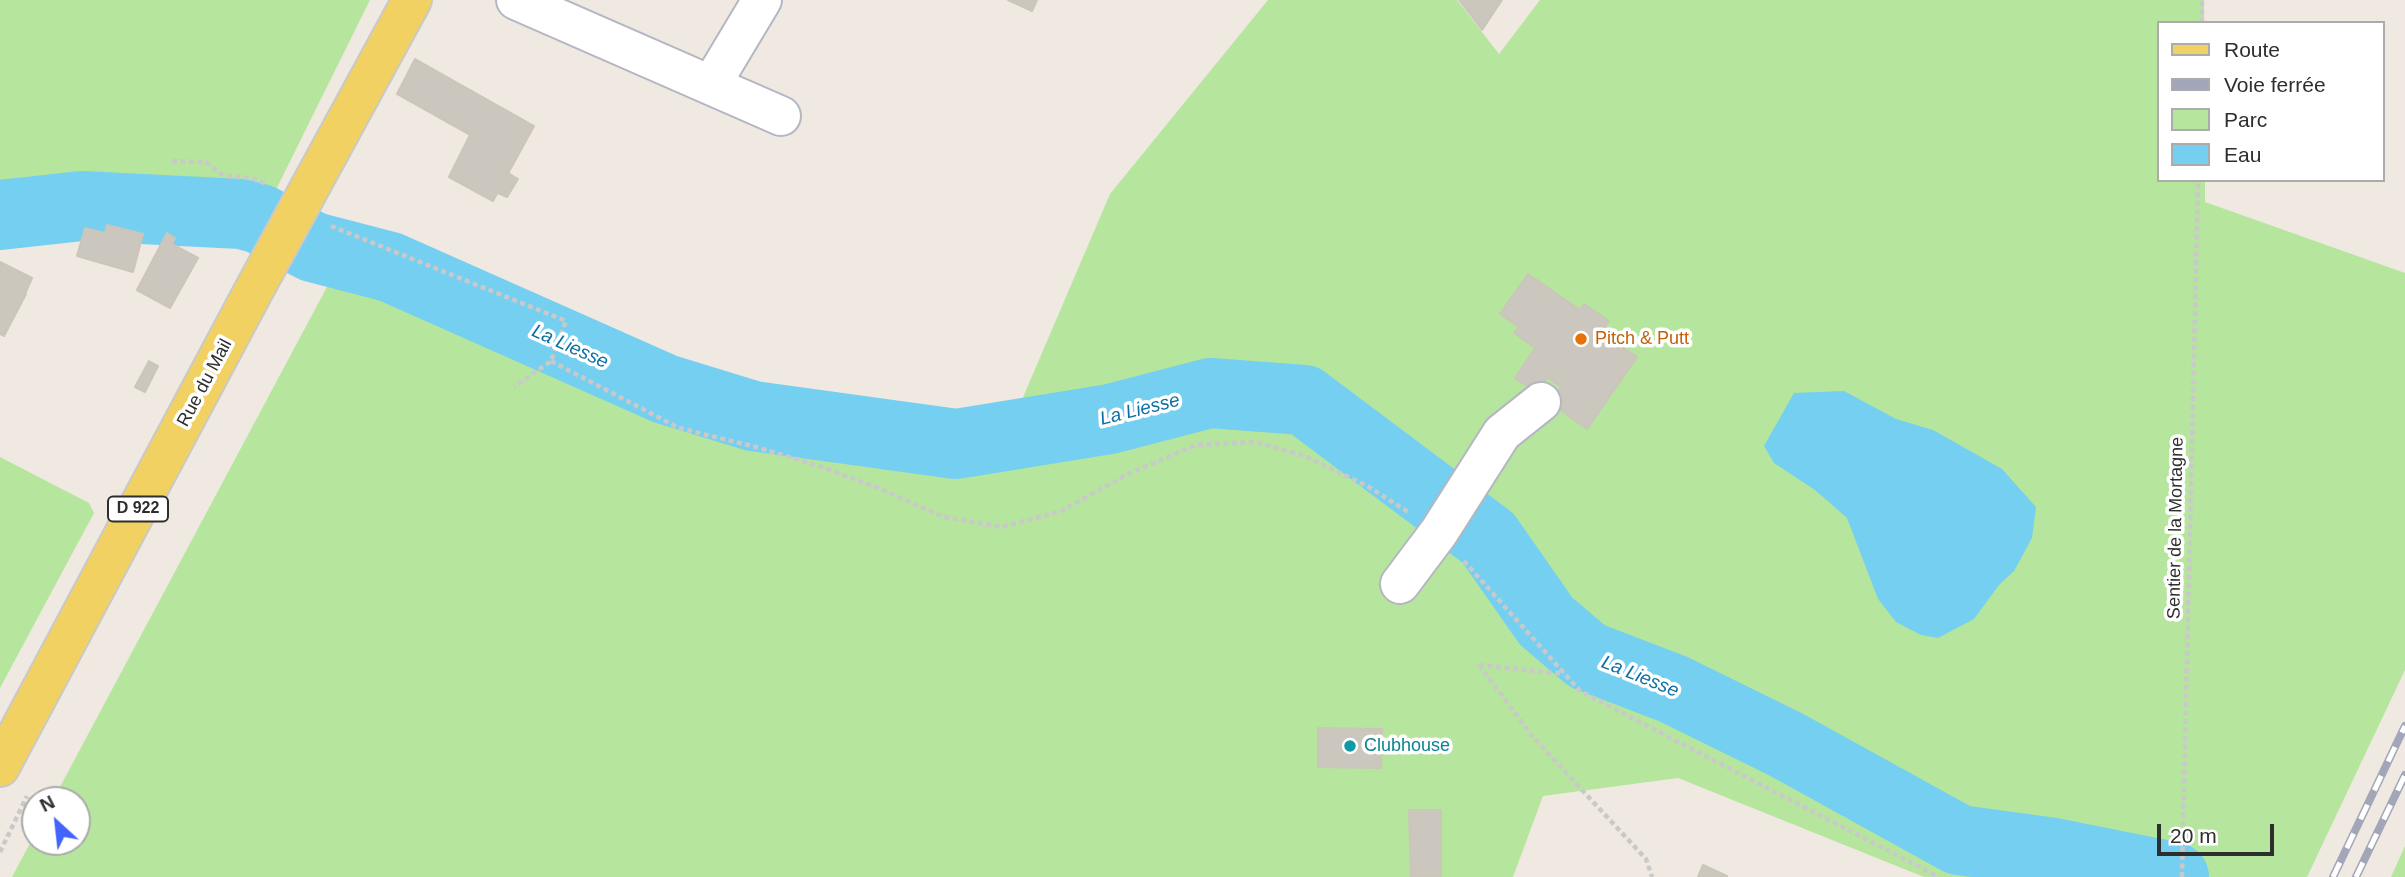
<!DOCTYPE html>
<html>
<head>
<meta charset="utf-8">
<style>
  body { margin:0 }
  #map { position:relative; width:2405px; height:877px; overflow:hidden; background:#efe9e1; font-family:Helvetica,sans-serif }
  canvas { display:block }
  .legend { position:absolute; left:2157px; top:21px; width:228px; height:161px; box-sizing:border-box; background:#fff; border:2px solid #ababab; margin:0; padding:9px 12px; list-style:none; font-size:21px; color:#2e2e2e }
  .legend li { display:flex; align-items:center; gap:14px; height:35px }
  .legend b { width:35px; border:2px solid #ababab }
  .north { position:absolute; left:21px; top:786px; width:70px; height:70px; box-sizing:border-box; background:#fff; border:2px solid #ababab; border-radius:50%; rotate:333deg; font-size:19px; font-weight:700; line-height:28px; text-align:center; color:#2e2e2e }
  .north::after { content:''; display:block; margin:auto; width:24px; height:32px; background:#4264fb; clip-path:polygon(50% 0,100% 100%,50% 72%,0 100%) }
  .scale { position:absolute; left:2157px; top:824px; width:117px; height:32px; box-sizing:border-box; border:4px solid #2e2e2e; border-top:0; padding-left:9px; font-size:21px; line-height:24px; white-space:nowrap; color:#2e2e2e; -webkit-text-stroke:5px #fff; paint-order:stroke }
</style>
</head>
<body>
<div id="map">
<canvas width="2405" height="877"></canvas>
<ul class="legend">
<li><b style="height:9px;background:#f2d163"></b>Route</li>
<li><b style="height:9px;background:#a3a6b8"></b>Voie ferrée</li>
<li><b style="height:19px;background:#b6e59e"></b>Parc</li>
<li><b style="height:19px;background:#75cff0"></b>Eau</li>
</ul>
<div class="north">N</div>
<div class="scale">20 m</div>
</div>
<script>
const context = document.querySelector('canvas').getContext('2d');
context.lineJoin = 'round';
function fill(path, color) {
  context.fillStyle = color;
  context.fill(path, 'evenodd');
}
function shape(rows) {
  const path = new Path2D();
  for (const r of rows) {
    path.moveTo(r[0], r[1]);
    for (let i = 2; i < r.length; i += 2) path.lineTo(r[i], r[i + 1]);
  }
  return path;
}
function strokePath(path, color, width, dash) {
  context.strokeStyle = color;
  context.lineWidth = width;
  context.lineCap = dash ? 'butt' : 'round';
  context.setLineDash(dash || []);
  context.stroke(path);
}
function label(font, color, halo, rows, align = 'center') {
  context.font = font + ' Helvetica,sans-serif';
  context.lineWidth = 7;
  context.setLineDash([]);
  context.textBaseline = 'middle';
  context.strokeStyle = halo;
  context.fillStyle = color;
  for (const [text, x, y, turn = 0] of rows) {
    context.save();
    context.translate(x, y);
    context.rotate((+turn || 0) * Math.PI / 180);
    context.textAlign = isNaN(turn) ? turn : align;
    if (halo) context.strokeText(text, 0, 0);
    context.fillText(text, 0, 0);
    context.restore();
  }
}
fill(shape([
  [0,0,370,0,253,236,188,222,93,215,0,225],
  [1268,0,1457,0,1499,54,1540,0,2204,0,2204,23,2158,23,2158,180,2205,180,2205,202,2405,273,2405,670,2307,877,1924,877,1678,778,1543,796,1513,877,12,877,35,834,35,842,77,842,77,800,53,800,359,227,393,238,760,397,997,458,1110,194],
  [0,457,89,503,94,513,0,688],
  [2405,846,2405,877,2391,877]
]), '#b6e59e');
fill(shape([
  [1844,391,1896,419,1933,430,2002,469,2036,507,2032,538,2014,571,1999,585,1974,619,1938,638,1921,635,1896,622,1878,599,1847,518,1815,490,1774,463,1764,446,1794,393]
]), '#75cff0');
strokePath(shape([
  [0,215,82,206,241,214,260,219,313,247,390,267,665,389,753,416,956,444,1110,419,1210,393,1304,400,1488,538,1546,621,1587,656,1673,689,1785,744,1959,840,2054,853,2174,877]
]), '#75cff0', 70);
const building = shape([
  [1008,0,1037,0,1032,11,1008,0],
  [1459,0,1502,0,1482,30,1459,0],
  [415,59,534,126,493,201,449,177,470,135,397,94,415,59],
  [508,173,518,179,507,197,498,193,508,173],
  [107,225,143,234,133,272,77,256,85,228,105,233,107,225],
  [167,233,175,238,172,244,198,258,170,308,137,290,167,233],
  [0,262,32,278,25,294,0,281,0,262],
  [1528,274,1580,310,1584,304,1609,321,1601,332,1637,357,1587,429,1551,403,1561,387,1547,377,1537,393,1515,378,1535,348,1514,333,1519,327,1500,314,1528,274],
  [0,281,26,294,4,336,0,334,0,281],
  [149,361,158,366,145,392,135,387,149,361],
  [1318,728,1382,729,1381,768,1318,767,1318,728],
  [1409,810,1441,810,1441,877,1411,877,1409,810],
  [1703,865,1727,876,1727,877,1698,877,1703,865]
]);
fill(building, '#cbc7bf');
strokePath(building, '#cbc5ba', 2);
const minor = shape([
  [516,0,781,116],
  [711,85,762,0],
  [1400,584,1439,532,1502,433,1541,402]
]);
const major = shape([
  [0,767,254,290,412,0]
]);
strokePath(minor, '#b4b7c1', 42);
strokePath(major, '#c9c9c9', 42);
strokePath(shape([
  [2202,23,2202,0],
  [172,161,206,162,224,176,251,178,267,184],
  [331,226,566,321,551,361,514,387],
  [551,361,679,428,756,447,822,467,878,488,944,517,1002,527,1061,511,1128,474,1196,445,1255,442,1305,456,1369,487,1408,512],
  [1464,561,1580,691,1939,877],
  [1479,665,1533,737,1646,859,1652,877],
  [1479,665,1564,674],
  [0,852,27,796],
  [2182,877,2198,180]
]), '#c9c9c9', 4.5, [5, 3.5]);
strokePath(minor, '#fff', 38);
strokePath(major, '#f2d163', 38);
const rail = shape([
  [2333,877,2405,726],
  [2356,877,2405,775]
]);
strokePath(rail, '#a3a6b8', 8);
strokePath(rail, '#fff', 5, [16]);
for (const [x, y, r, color] of [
  [1581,339,7,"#e8710a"],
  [1350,746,7,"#0f9aa8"]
]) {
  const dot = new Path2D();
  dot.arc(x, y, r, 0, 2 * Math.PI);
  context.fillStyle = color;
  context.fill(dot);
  strokePath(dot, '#fff', 2.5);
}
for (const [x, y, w] of [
  [138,509,60]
]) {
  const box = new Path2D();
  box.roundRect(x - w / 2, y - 12.5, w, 25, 5);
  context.fillStyle = '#fff';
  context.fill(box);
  strokePath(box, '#2e2e2e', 2);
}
label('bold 16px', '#2e2e2e', null, [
  ["D 922",138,509]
]);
label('18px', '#c56008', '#fff', [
  ["Pitch & Putt",1595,339]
], 'left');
label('18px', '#2e2e2e', '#fff', [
  ["Rue du Mail",205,383,-62],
  ["Sentier de la Mortagne",2176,528,-89]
]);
label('18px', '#0d838f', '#fff', [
  ["Clubhouse",1364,746]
], 'left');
label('italic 19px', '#0d6fa3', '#fff', [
  ["La Liesse",570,347,24],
  ["La Liesse",1140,410,-14],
  ["La Liesse",1640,677,22]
]);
</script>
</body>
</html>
